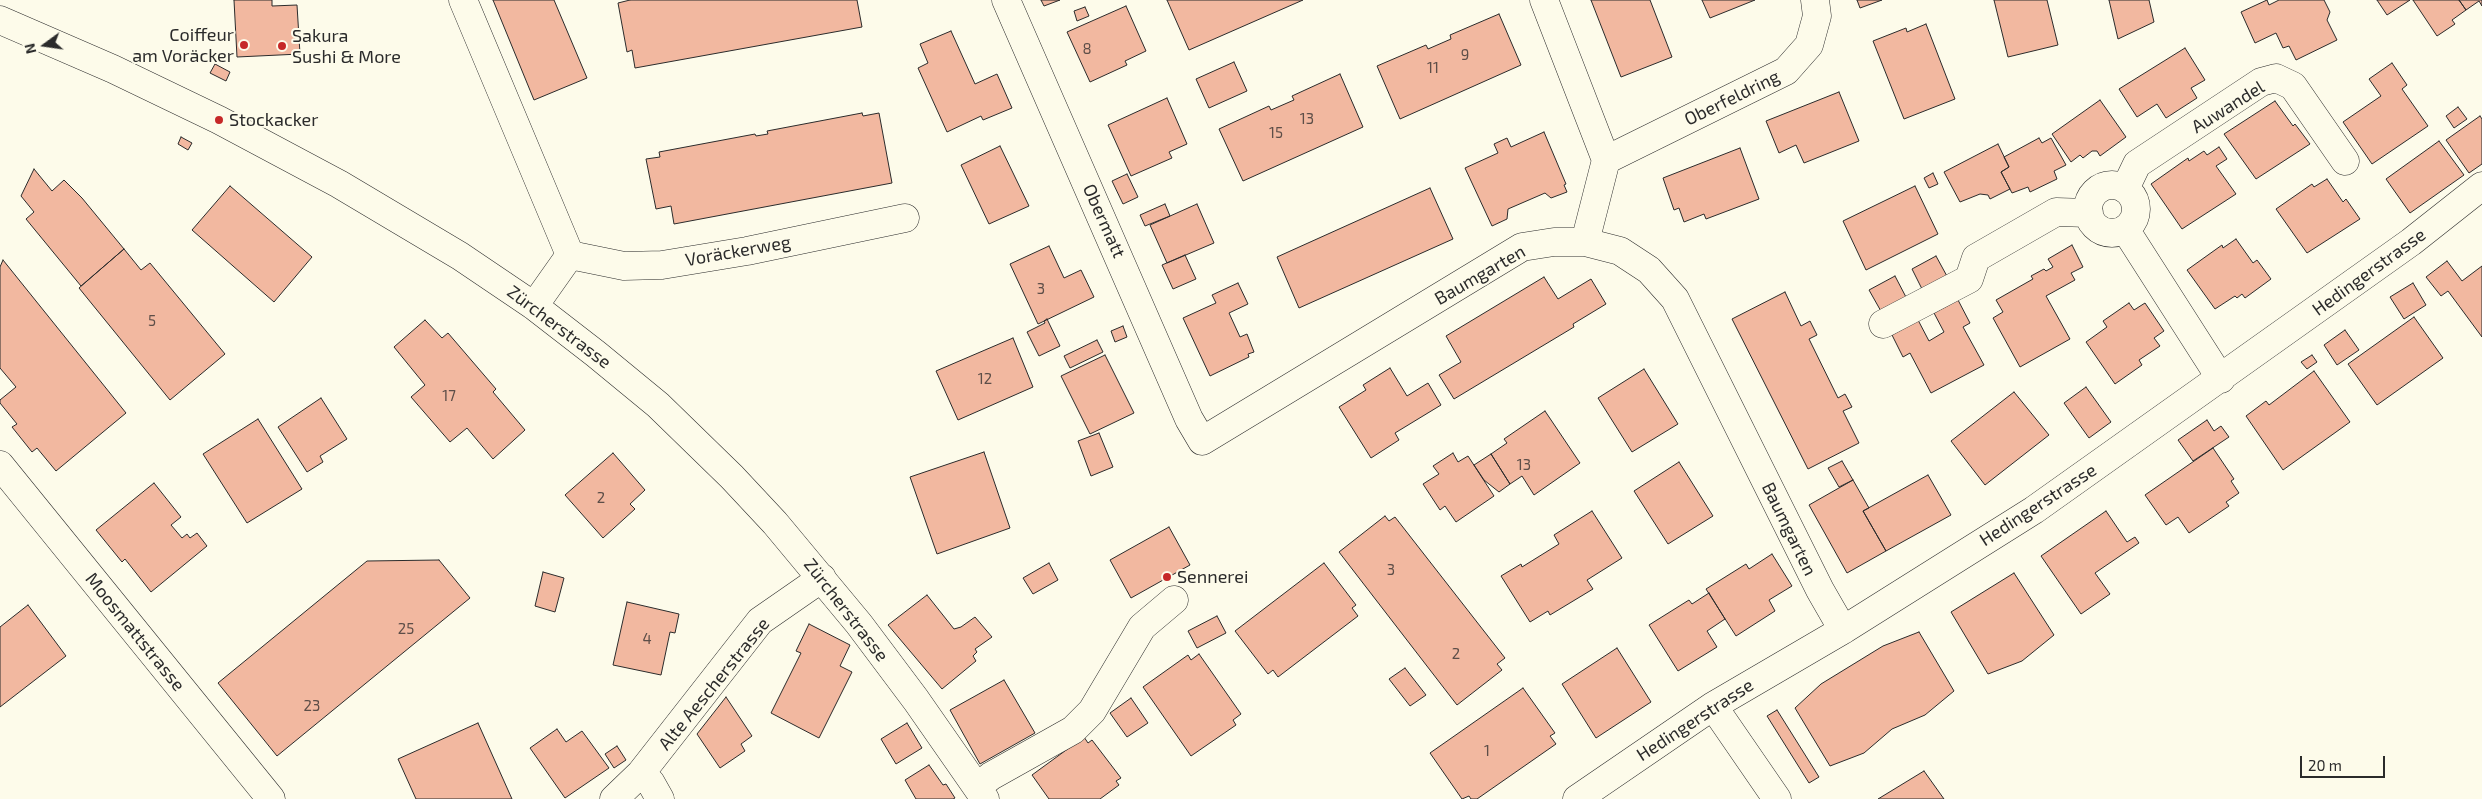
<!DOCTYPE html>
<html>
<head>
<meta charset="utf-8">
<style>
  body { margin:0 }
  #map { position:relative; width:2482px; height:799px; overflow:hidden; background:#fdfbea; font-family:"Exo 2",sans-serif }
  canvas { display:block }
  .north { position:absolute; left:20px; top:20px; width:50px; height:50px; -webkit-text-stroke:4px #fdfbea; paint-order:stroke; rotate:256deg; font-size:14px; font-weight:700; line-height:20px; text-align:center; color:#2b2b2b }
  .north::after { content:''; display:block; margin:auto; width:18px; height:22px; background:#2b2b2b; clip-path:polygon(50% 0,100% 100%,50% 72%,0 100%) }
  .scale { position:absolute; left:2300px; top:756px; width:85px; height:22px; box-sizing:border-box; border:2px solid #2b2b2b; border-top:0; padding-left:6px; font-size:15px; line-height:18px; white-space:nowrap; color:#2b2b2b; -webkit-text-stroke:4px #fdfbea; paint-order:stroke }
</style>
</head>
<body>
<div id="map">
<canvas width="2482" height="799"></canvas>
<div class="north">N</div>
<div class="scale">20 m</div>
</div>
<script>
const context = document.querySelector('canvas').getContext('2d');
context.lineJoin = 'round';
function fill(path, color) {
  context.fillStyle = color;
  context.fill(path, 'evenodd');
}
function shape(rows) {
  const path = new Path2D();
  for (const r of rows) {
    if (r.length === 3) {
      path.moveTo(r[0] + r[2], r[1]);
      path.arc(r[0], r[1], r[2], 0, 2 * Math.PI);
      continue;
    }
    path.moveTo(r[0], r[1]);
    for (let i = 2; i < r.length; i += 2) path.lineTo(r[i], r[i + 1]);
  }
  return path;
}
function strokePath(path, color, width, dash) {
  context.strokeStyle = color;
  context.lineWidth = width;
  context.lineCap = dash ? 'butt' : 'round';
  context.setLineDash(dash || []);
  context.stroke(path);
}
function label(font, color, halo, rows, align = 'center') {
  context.font = font + ' "Exo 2",sans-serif';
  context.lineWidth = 4;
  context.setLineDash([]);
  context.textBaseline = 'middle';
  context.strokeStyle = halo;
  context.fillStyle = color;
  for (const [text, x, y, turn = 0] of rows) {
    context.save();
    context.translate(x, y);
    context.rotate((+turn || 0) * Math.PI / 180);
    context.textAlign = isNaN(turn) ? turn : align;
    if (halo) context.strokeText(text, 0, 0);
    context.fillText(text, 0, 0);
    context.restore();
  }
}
const building = shape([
  [234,0,272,0,272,6,297,5,300,54,237,57,234,0],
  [493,0,554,0,587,78,534,100,493,0],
  [630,0,857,0,862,27,635,68,632,50,627,52,618,3,630,0],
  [1041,0,1060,0,1044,6,1041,0],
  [1167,0,1303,0,1189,50,1167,0],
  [1591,0,1650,0,1672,57,1621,77,1591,0],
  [1702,0,1755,0,1710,18,1702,0],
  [1857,0,1882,0,1860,8,1857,0],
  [1994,0,2047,0,2058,45,2008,57,1994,0],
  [2109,0,2149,0,2154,22,2118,39,2109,0],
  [2267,0,2269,5,2279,0,2324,0,2330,12,2327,20,2337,40,2296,60,2289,46,2283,48,2276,33,2255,43,2241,12,2267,0],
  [2377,0,2410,0,2387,15,2377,0],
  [2413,0,2459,0,2466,10,2452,20,2455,24,2437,36,2413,0],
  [2459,0,2482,0,2482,6,2479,1,2466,10,2459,0],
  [1126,6,1146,51,1125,61,1127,65,1090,82,1067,32,1126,6],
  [1085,7,1089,16,1077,21,1074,11,1085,7],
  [1499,14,1521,65,1400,119,1377,66,1426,45,1428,49,1451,39,1450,35,1499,14],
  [1926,24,1955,99,1904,119,1873,41,1906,28,1907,32,1926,24],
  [951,31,975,84,997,74,1012,108,983,120,981,116,947,132,918,68,928,63,920,44,951,31],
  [2185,48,2205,80,2191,88,2197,98,2166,118,2157,104,2137,117,2119,89,2185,48],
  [1234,62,1247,91,1209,108,1196,79,1234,62],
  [2392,63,2407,85,2402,89,2428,126,2372,164,2343,122,2381,96,2369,79,2392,63],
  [215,64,230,72,226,81,210,73,215,64],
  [1340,74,1363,127,1243,181,1219,129,1269,106,1271,110,1294,100,1292,96,1340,74],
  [1839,92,1859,141,1804,163,1796,145,1779,153,1766,121,1839,92],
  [1167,98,1187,144,1169,152,1172,158,1131,176,1108,125,1167,98],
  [2100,100,2126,137,2100,156,2097,151,2092,151,2083,158,2080,155,2071,162,2052,134,2100,100],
  [2275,101,2293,126,2295,124,2310,144,2256,179,2224,134,2275,101],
  [2458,107,2467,119,2454,128,2446,116,2458,107],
  [862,113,863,116,879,113,892,183,674,224,671,206,656,209,646,159,660,157,659,152,755,134,756,136,768,134,767,131,862,113],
  [2480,116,2482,119,2482,164,2469,173,2446,140,2480,116],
  [1544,132,1566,184,1564,185,1567,192,1551,198,1545,193,1508,209,1507,219,1492,226,1465,168,1498,153,1494,144,1507,138,1511,147,1544,132],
  [181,137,192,143,188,150,178,144,181,137],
  [2039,138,2042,143,2051,138,2066,165,2054,171,2057,179,2030,192,2028,187,2012,193,2001,172,2009,167,2004,157,2039,138],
  [2439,141,2464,175,2410,213,2386,179,2439,141],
  [1998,144,2009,167,2001,172,2010,189,1990,199,1988,195,1980,194,1960,202,1944,172,1998,144],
  [1000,146,1029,206,989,224,961,165,1000,146],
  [2219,147,2227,159,2216,166,2236,194,2182,229,2151,184,2188,158,2189,161,2204,151,2207,155,2219,147],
  [1740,148,1759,199,1706,219,1704,214,1684,222,1679,208,1674,210,1663,178,1740,148],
  [34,169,52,191,64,180,82,198,124,249,81,286,26,219,34,212,21,196,34,169],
  [1933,173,1938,184,1929,188,1924,178,1933,173],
  [1127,174,1138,197,1123,204,1112,181,1127,174],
  [2327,179,2343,202,2346,199,2360,219,2307,253,2276,209,2312,184,2314,187,2327,179],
  [230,186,312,257,274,302,192,230,230,186],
  [1915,186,1938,234,1866,270,1843,221,1915,186],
  [1430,188,1453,239,1299,308,1277,257,1430,188],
  [1165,204,1170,216,1145,226,1140,215,1165,204],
  [1197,204,1214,243,1167,263,1150,225,1197,204],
  [2236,239,2253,263,2257,260,2271,279,2245,298,2242,294,2237,298,2235,296,2215,309,2187,270,2222,245,2223,248,2236,239],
  [2072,245,2083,267,2071,273,2075,280,2046,296,2070,339,2020,367,1993,318,2003,312,1996,300,2033,279,2031,276,2044,269,2046,271,2053,267,2048,259,2072,245],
  [1049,246,1064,278,1081,270,1094,297,1038,324,1010,264,1049,246],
  [124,249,141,270,150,263,225,354,170,400,79,288,124,249],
  [1185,255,1196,279,1173,289,1162,265,1185,255],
  [1936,256,1948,278,1923,291,1912,269,1936,256],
  [3,260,126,413,56,471,37,448,32,452,12,427,17,424,0,403,0,400,16,387,0,368,0,267,3,260],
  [2447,261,2462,281,2482,266,2482,337,2448,291,2441,296,2426,277,2447,261],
  [1895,276,1907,299,1882,313,1869,290,1895,276],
  [1544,277,1558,299,1591,279,1606,304,1573,324,1574,327,1454,399,1439,375,1461,362,1446,336,1544,277],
  [1238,283,1248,304,1229,313,1240,337,1247,334,1254,352,1248,354,1249,357,1210,376,1183,318,1216,303,1212,295,1238,283],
  [2413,283,2426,305,2404,319,2390,297,2413,283],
  [1785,292,1801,326,1810,321,1817,335,1809,339,1838,398,1845,394,1852,407,1843,411,1859,443,1808,469,1732,319,1785,292],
  [1958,300,1970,323,1963,327,1984,365,1931,393,1910,353,1903,357,1892,335,1918,320,1929,341,1944,332,1934,313,1958,300],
  [2129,303,2134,310,2145,303,2164,331,2154,338,2160,346,2139,360,2142,365,2115,384,2086,342,2107,327,2103,321,2129,303],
  [2414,317,2443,358,2377,405,2348,364,2414,317],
  [1047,319,1060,346,1039,356,1027,332,1045,323,1044,321,1047,319],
  [425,320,442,338,448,333,496,389,493,392,525,430,493,459,467,428,450,442,411,397,425,385,394,347,425,320],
  [1123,326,1127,337,1115,342,1111,331,1123,326],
  [2345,330,2359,350,2337,365,2324,345,2345,330],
  [1013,338,1033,387,958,420,936,371,1013,338],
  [1097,340,1103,352,1070,368,1064,356,1097,340],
  [1105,355,1134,413,1090,434,1061,376,1105,355],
  [2312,355,2317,362,2307,369,2301,362,2312,355],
  [1390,368,1407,396,1428,383,1441,405,1395,433,1399,440,1371,458,1339,407,1366,390,1363,385,1390,368],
  [1644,369,1678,424,1632,452,1598,398,1644,369],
  [2314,371,2350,422,2283,470,2246,416,2266,401,2269,405,2314,371],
  [2086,387,2111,422,2089,438,2064,403,2086,387],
  [2014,392,2049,435,1985,485,1951,441,2014,392],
  [321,398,347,439,320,456,323,462,307,472,278,427,321,398],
  [1545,411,1580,463,1534,495,1522,476,1510,484,1491,454,1507,443,1504,439,1545,411],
  [258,419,302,489,247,523,203,454,258,419],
  [2207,420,2214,431,2221,426,2229,437,2193,461,2178,440,2207,420],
  [1099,433,1113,467,1091,476,1078,441,1099,433],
  [2213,448,2234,479,2231,481,2239,493,2226,502,2229,506,2189,533,2178,517,2166,525,2145,495,2213,448],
  [984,452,1010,528,937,554,910,477,984,452],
  [613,453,645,490,630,504,635,509,603,538,565,495,613,453],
  [1453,453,1458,462,1468,456,1494,496,1456,522,1445,506,1440,510,1423,484,1439,474,1433,466,1453,453],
  [1491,454,1510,484,1499,492,1484,480,1474,465,1491,454],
  [1842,461,1853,480,1839,487,1828,468,1842,461],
  [1679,462,1713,516,1668,544,1634,491,1679,462],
  [1928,475,1951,515,1886,551,1863,511,1928,475],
  [1853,480,1869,508,1863,511,1886,551,1847,573,1809,505,1853,480],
  [154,483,181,517,171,525,182,538,187,534,190,538,197,533,207,546,151,592,125,559,122,562,96,530,154,483],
  [1592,511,1622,558,1587,580,1593,589,1550,615,1548,611,1530,622,1501,576,1521,564,1522,567,1559,544,1554,535,1592,511],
  [2106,511,2127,542,2135,537,2139,543,2095,573,2110,594,2081,614,2041,556,2106,511],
  [1385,516,1389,521,1395,517,1505,658,1497,664,1502,670,1457,705,1339,552,1385,516],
  [1169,527,1190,565,1131,598,1110,560,1169,527],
  [1772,554,1792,586,1769,600,1775,611,1736,636,1706,589,1746,564,1749,569,1772,554],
  [439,560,470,598,277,756,218,683,367,561,439,560],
  [1049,563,1058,580,1033,594,1023,578,1049,563],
  [1324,563,1356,605,1352,608,1358,616,1278,677,1273,670,1268,674,1235,631,1324,563],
  [543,572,564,578,555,612,535,606,543,572],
  [2014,573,2054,635,2022,661,1988,674,1951,612,2014,573],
  [1709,593,1725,619,1707,631,1717,647,1678,671,1649,625,1689,600,1692,604,1709,593],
  [927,595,954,629,961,627,975,617,992,637,975,649,977,652,973,656,976,661,942,689,888,625,927,595],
  [627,602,679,614,675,633,670,632,661,675,613,665,627,602],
  [28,605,66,656,0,707,0,627,28,605],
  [1217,616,1226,633,1197,648,1188,631,1217,616],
  [809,624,850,645,840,666,852,672,819,738,771,713,801,653,796,651,809,624],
  [1919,632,1954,691,1925,715,1892,729,1864,753,1830,766,1795,708,1821,684,1883,646,1919,632],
  [1617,648,1651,702,1596,738,1562,684,1617,648],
  [1199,654,1241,714,1233,720,1236,725,1191,756,1143,687,1188,655,1191,660,1199,654],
  [1405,668,1426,695,1410,706,1389,679,1405,668],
  [1004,680,1035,733,980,764,950,710,1004,680],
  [1523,688,1555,733,1550,736,1556,744,1477,799,1471,799,1469,796,1462,799,1430,753,1523,688],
  [726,697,752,736,741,744,745,751,720,768,697,734,726,697],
  [1131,698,1148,723,1127,737,1110,713,1131,698],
  [1777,710,1819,777,1809,783,1767,716,1777,710],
  [478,723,512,799,416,799,398,759,478,723],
  [907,723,922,748,896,764,881,739,907,723],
  [557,729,566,742,582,731,609,768,565,798,530,748,557,729],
  [1084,737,1088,743,1092,740,1121,778,1116,781,1119,785,1100,799,1049,799,1032,775,1084,737],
  [617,746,626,760,614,768,605,754,617,746],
  [929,765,943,785,946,784,955,798,953,799,916,799,905,780,929,765],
  [1924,771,1944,799,1878,799,1924,771]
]);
fill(building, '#f2b8a0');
strokePath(building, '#2b2b2b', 1);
const minor = shape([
  [463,0,570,255,534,306],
  [1006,0,1189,419,1202,441,1522,247,1554,242,1585,242,1620,251,1649,270,1675,299,1820,590,1843,630],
  [1544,0,1606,160,1585,242],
  [0,20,113,69,219,120,339,184,460,256,534,306,596,354,658,405,732,477,775,523,859,624,916,700,985,799],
  [1606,160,1786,71,1809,45,1817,16,1815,0],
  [2112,209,24],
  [2125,189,2137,164,2261,82,2276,78,2293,86,2345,161],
  [2125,229,2221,379],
  [570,255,624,266,662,265,747,251,905,218],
  [1883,324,1969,279,1976,258,2056,212,2089,213],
  [0,465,271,799],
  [1713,706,1777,799],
  [641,773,651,783,660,799],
  [977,787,991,776,1073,730,1092,711,1142,627,1174,600],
  [614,799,641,773,760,621,822,578],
  [1577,799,1713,706,1843,630,2034,510,2411,242,2482,186]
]);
strokePath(minor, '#2b2b2b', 29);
strokePath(minor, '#fdfbea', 28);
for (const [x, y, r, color] of [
  [244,45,5,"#c62828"],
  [282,46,5,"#c62828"],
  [219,120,5,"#c62828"],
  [1167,577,5,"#c62828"]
]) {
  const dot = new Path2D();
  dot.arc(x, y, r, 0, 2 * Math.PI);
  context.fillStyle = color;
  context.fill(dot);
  strokePath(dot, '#fdfbea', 2);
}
label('15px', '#5d4e48', null, [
  ["8",1087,49],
  ["9",1465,55],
  ["11",1433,68],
  ["13",1307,119],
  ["15",1276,133],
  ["3",1041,289],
  ["5",152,321],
  ["12",985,379],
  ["17",449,396],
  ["13",1524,465],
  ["2",601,498],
  ["3",1391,570],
  ["25",406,629],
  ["4",647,639],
  ["2",1456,654],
  ["23",312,706],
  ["1",1487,751]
]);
label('18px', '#2b2b2b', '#fdfbea', [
  ["Coiffeur",234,35,"right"],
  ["am Voräcker",234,56,"right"],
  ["Sakura",292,36],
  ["Sushi & More",292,57],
  ["Stockacker",229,120],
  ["Sennerei",1177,577]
], 'left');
label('18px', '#2b2b2b', '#fdfbea', [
  ["Oberfeldring",1732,98,-26],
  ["Auwandel",2228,107,-32],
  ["Obermatt",1104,221,66],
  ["Voräckerweg",738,251,-10],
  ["Hedingerstrasse",2369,272,-36],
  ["Baumgarten",1480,275,-30],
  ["Zürcherstrasse",559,327,37],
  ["Hedingerstrasse",2038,505,-33],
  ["Baumgarten",1789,529,64],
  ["Zürcherstrasse",846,610,52],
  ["Moosmattstrasse",135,632,51],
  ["Alte Aescherstrasse",714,684,-51],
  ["Hedingerstrasse",1695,720,-33]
]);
</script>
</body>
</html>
